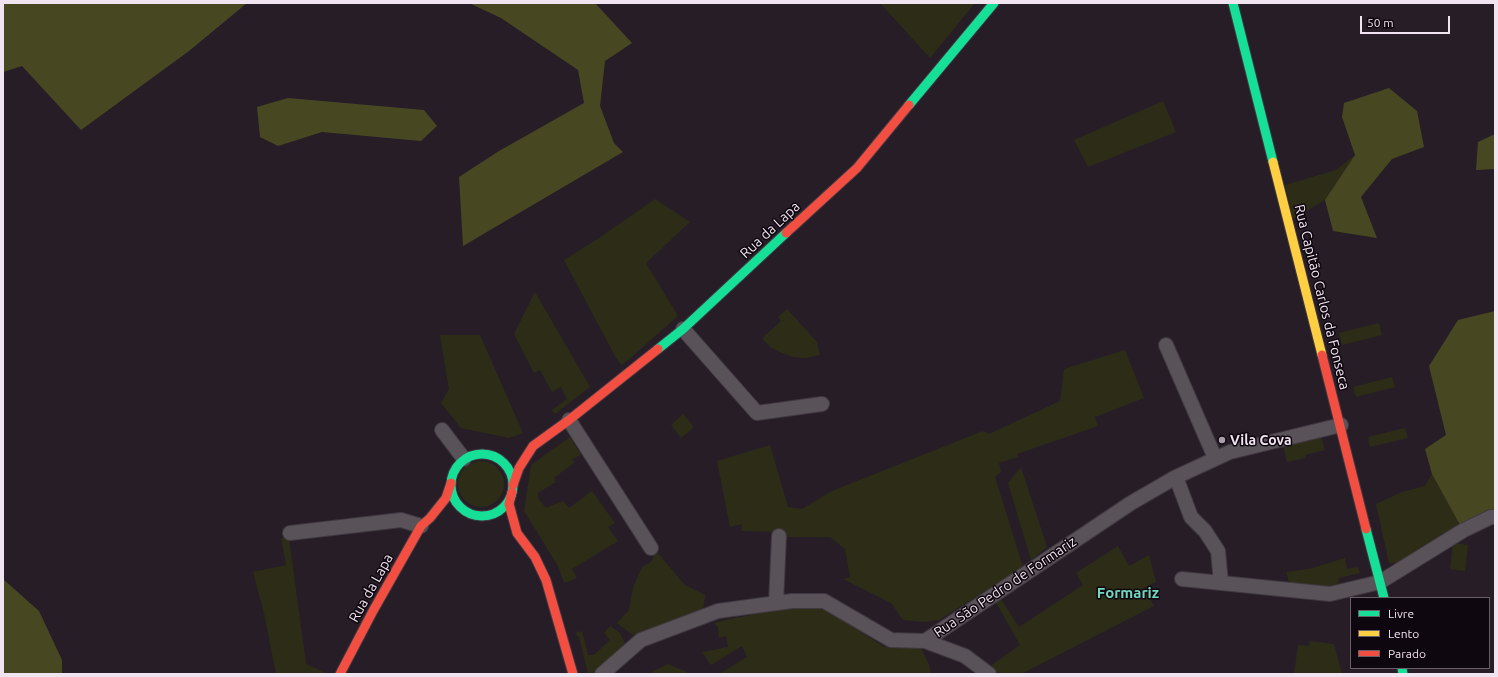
<!DOCTYPE html>
<html>
<head>
<meta charset="utf-8">
<style>
  body { margin:0 }
  #map { position:relative; width:1498px; height:677px; overflow:hidden; background:#261d27; font-family:Ubuntu,sans-serif }
  canvas { display:block }
  .frame { position:absolute; inset:0; border:4px solid #f0e4f0; pointer-events:none }
  .legend { position:absolute; left:1350px; top:597px; width:140px; height:72px; box-sizing:border-box; background:#0f070f; border:1px solid #695f69; margin:0; padding:5px 7px; list-style:none; font-size:12px; color:#f0e4f0 }
  .legend li { display:flex; align-items:center; gap:8px; height:20px }
  .legend b { width:20px; border:1px solid #695f69 }
  .scale { position:absolute; left:1360px; top:16px; width:90px; height:18px; box-sizing:border-box; border:2px solid #f0e4f0; border-top:0; padding-left:5px; font-size:12px; line-height:14px; white-space:nowrap; color:#f0e4f0; -webkit-text-stroke:3px #0f070f; paint-order:stroke }
</style>
</head>
<body>
<div id="map">
<canvas width="1498" height="677"></canvas>
<div class="frame"></div>
<ul class="legend">
<li><b style="height:5px;background:#16e098"></b>Livre</li>
<li><b style="height:5px;background:#ffcf43"></b>Lento</li>
<li><b style="height:5px;background:#f24e42"></b>Parado</li>
</ul>
<div class="scale">50 m</div>
</div>
<script>
const context = document.querySelector('canvas').getContext('2d');
context.lineJoin = 'round';
function fill(path, color) {
  context.fillStyle = color;
  context.fill(path, 'evenodd');
}
function shape(rows) {
  const path = new Path2D();
  for (const r of rows) {
    if (r.length === 3) {
      path.moveTo(r[0] + r[2], r[1]);
      path.arc(r[0], r[1], r[2], 0, 2 * Math.PI);
      continue;
    }
    path.moveTo(r[0], r[1]);
    for (let i = 2; i < r.length; i += 2) path.lineTo(r[i], r[i + 1]);
  }
  return path;
}
function strokePath(path, color, width, dash) {
  context.strokeStyle = color;
  context.lineWidth = width;
  context.lineCap = dash ? 'butt' : 'round';
  context.setLineDash(dash || []);
  context.stroke(path);
}
function label(font, color, halo, rows, align = 'center') {
  context.font = font + ' Ubuntu,sans-serif';
  context.lineWidth = 3;
  context.setLineDash([]);
  context.textBaseline = 'middle';
  context.strokeStyle = halo;
  context.fillStyle = color;
  for (const [text, x, y, turn = 0] of rows) {
    context.save();
    context.translate(x, y);
    context.rotate((+turn || 0) * Math.PI / 180);
    context.textAlign = isNaN(turn) ? turn : align;
    if (halo) context.strokeText(text, 0, 0);
    context.fillText(text, 0, 0);
    context.restore();
  }
}
fill(shape([
  [880,3,975,3,930,58],
  [1163,101,1176,132,1088,167,1074,140],
  [1355,155,1325,200,1293,219,1285,185,1336,170],
  [655,199,690,222,646,263,678,316,622,365,616,358,564,260,599,238],
  [535,292,590,387,555,414,552,410,567,399,561,387,552,392,540,370,534,373,514,334],
  [787,309,817,342,820,355,806,358,793,357,780,352,770,347,762,338,781,321,778,317],
  [1379,323,1382,335,1342,345,1339,333],
  [440,335,480,335,523,433,509,438,461,428,441,403,449,389],
  [1125,350,1144,398,1095,417,1098,426,1017,454,1018,457,999,463,1001,472,995,477,1023,567,939,620,923,622,903,620,891,603,843,579,850,577,845,549,830,537,786,537,785,532,741,531,742,524,730,527,717,461,770,445,788,507,802,509,832,491,983,431,989,434,1060,401,1064,369],
  [1392,377,1395,387,1356,397,1353,387],
  [683,414,694,427,681,438,671,425],
  [1405,428,1408,438,1370,447,1368,437],
  [1321,436,1325,450,1305,455,1305,458,1287,462,1283,446],
  [570,437,581,455,572,459,575,462,554,478,556,482,538,493,538,498,546,508,563,501,569,508,592,491,615,523,608,527,618,541,572,569,577,578,564,583,558,566,524,511,531,465],
  [481,484,23],
  [1021,467,1047,547,1031,560,1008,483],
  [1432,474,1460,525,1398,564,1389,563,1376,504,1402,492,1425,486],
  [1105,526,1107,529,1001,599,1019,627,1083,585,1076,573,1118,546,1129,566,1149,555,1156,582,1144,588,1154,606,1021,674,1001,674,989,667,1020,645,994,599],
  [281,538,289,538,306,664,328,674,276,674,264,613,253,572,286,565],
  [1453,543,1468,545,1465,571,1450,569],
  [656,551,685,585,705,595,703,611,643,633,633,635,617,623,629,610,633,588,642,567,651,562],
  [1345,558,1347,569,1358,567,1360,573,1339,578,1338,587,1325,589,1290,585,1286,572,1309,569],
  [800,606,825,609,884,647,921,647,929,665,931,674,719,674,747,657,742,646,711,665,702,652,728,647,726,636,719,638,718,627,714,623,730,619],
  [610,626,620,633,625,643,593,674,588,674,579,637,575,633,582,631,588,655,594,655,610,640,604,633],
  [1310,641,1334,644,1342,674,1294,674,1298,645,1309,646],
  [668,664,687,672,684,674,648,674]
]), '#2d2d17');
fill(shape([
  [3,3,247,3,189,51,81,130,22,66,3,72],
  [469,3,595,3,632,43,605,61,600,106,614,143,623,152,463,246,459,177,499,151,584,103,578,70,501,18],
  [1389,88,1417,111,1424,147,1392,159,1361,197,1377,238,1333,231,1325,200,1355,155,1342,117,1344,103],
  [288,98,424,110,437,126,421,141,322,132,278,146,260,137,257,107],
  [1495,134,1495,169,1476,170,1478,142],
  [1495,311,1495,511,1460,525,1432,474,1425,449,1446,435,1429,366,1458,320],
  [3,579,39,611,62,660,62,674,3,674]
]), '#474822');
const street = shape([
  [683,329,757,413,822,404],
  [1166,345,1215,458],
  [569,420,651,548],
  [442,430,464,459],
  [1176,477,1191,517,1205,531,1218,551,1221,583],
  [290,533,401,520,421,526],
  [1182,579,1330,594,1380,582,1464,530,1491,517,1495,517],
  [776,603,779,536],
  [925,641,965,656,989,674],
  [602,674,641,640,718,611,792,601,824,601,891,640,925,641,1131,503,1176,477,1230,452,1341,425]
]);
const fast = shape([
  [1233,3,1273,162],
  [909,105,994,3],
  [658,349,683,329,786,233],
  [482,485,31],
  [1366,529,1384,598],
  [1402,668,1403,674]
]);
const slow = shape([
  [1273,162,1322,355]
]);
const jam = shape([
  [786,233,857,168,909,105],
  [1322,355,1366,529],
  [513,485,519,468,533,446,569,420,658,349],
  [512,492,509,504,517,533,535,557,546,580,573,674],
  [340,674,373,611,421,526,430,518,446,498,451,483]
]);
strokePath(street, '#403840', 16);
strokePath(fast, '#403840', 11);
strokePath(slow, '#403840', 11);
strokePath(jam, '#403840', 11);
strokePath(street, '#595258', 14);
strokePath(fast, '#16e098', 9);
strokePath(slow, '#ffcf43', 9);
strokePath(jam, '#f24e42', 9);
for (const [x, y, r, color] of [
  [1222,440,4,"#a99eaa"]
]) {
  const dot = new Path2D();
  dot.arc(x, y, r, 0, 2 * Math.PI);
  context.fillStyle = color;
  context.fill(dot);
  strokePath(dot, '#0f070f', 1.5);
}
label('14px', '#f0e4f0', '#0f070f', [
  ["Rua da Lapa",770,230,-43],
  ["Rua Capitão Carlos da Fonseca",1322,297,76],
  ["Rua São Pedro de Formariz",1005,587,-34],
  ["Rua da Lapa",371,588,-61]
]);
label('bold 14px', '#f0e4f0', '#0f070f', [
  ["Vila Cova",1230,440]
], 'left');
label('bold 15px', '#74d6be', '#0f070f', [
  ["Formariz",1128,593]
]);
</script>
</body>
</html>
